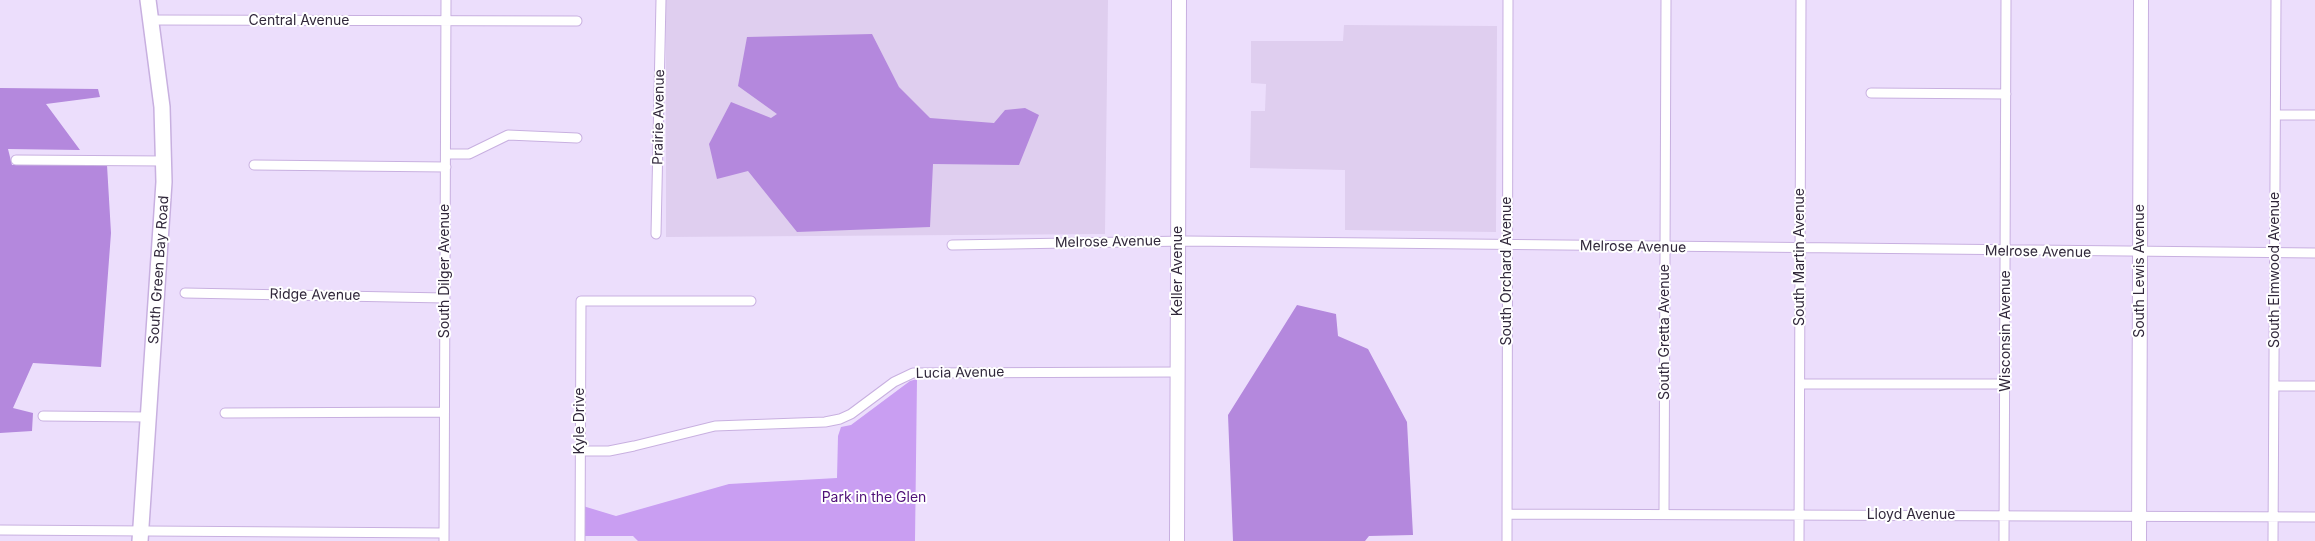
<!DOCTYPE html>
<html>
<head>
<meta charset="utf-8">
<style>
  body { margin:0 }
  canvas { display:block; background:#ecdefc }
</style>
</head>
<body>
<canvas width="2315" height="541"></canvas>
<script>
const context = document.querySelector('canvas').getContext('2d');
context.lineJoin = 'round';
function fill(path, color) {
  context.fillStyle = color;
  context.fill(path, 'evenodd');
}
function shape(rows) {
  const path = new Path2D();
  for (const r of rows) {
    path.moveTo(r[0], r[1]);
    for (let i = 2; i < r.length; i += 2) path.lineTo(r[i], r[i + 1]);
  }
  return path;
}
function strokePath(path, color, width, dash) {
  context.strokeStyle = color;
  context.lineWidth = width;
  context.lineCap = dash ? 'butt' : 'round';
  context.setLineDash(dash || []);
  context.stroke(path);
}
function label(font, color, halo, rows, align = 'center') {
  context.font = font + ' Inter,sans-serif';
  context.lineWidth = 4;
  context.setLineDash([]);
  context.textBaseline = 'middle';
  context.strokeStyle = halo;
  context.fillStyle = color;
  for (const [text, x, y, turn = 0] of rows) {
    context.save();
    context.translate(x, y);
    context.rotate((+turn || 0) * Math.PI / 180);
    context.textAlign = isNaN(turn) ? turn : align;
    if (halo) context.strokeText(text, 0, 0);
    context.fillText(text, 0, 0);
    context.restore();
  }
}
fill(shape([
  [666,0,1108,0,1105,234,666,237],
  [1344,25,1497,26,1496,232,1345,230,1345,170,1250,168,1251,111,1265,111,1266,84,1251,83,1251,41,1343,41]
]), '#dfceef');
fill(shape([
  [917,379,915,541,638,541,633,536,583,536,583,506,616,516,729,484,837,478,838,436,841,427,851,425,910,381]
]), '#c99ef2');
fill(shape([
  [872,34,899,87,930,118,994,123,1005,110,1025,108,1039,115,1019,165,933,164,930,227,797,232,748,171,717,179,709,144,731,102,771,118,777,114,738,86,747,37],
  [0,88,98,89,100,97,46,104,80,150,8,149,12,165,107,165,111,233,101,367,33,363,13,408,33,413,32,431,0,433],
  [1297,305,1336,314,1338,336,1368,349,1407,422,1413,535,1369,536,1365,541,1233,541,1228,415]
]), '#b488dd');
const street = shape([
  [151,20,577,21],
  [1871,93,2006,94],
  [2276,115,2315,115],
  [446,154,469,154,508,135,577,138],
  [16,160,165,161],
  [254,165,446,167],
  [656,234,661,0],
  [952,245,1186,241,2315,253],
  [185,293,445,298],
  [581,301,751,301],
  [1800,384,2005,384],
  [2274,386,2315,386],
  [225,413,443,412],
  [43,416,148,417],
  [580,451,609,451,634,446,715,426,825,422,840,419,851,414,894,382,913,373,1178,372],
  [1507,514,2315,517],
  [1664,514,1666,0],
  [0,530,444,533],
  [444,541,446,0],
  [580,541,581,301],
  [1507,541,1508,0],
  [1799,541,1801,0],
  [2004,541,2006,0],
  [2273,541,2276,0]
]);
const secondary = shape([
  [1177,541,1179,0],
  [2139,541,2141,0]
]);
const primary = shape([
  [140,541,164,182,162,107,148,0]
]);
strokePath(street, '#c8b0e0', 11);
strokePath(secondary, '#c8b0e0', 16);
strokePath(primary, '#c8b0e0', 18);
strokePath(street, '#fff', 9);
strokePath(secondary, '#fff', 14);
strokePath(primary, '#fff', 15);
label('14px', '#31283b', '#fff', [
  ["Central Avenue",299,21],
  ["Prairie Avenue",659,117,-89],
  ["Melrose Avenue",1108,242,-1],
  ["Melrose Avenue",1633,247,1],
  ["Melrose Avenue",2038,252,1],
  ["South Martin Avenue",1800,257,-90],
  ["South Green Bay Road",159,270,-86],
  ["South Elmwood Avenue",2275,270,-90],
  ["South Dilger Avenue",445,271,-90],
  ["Keller Avenue",1178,271,-90],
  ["South Orchard Avenue",1507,271,-90],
  ["South Lewis Avenue",2140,271,-90],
  ["Ridge Avenue",315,295,1],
  ["Wisconsin Avenue",2006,331,-90],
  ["South Gretta Avenue",1665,332,-90],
  ["Lucia Avenue",960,373,-1],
  ["Kyle Drive",580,421,-90],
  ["Lloyd Avenue",1911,515]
]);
label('14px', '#4f1077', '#fff', [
  ["Park in the Glen",874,498]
]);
</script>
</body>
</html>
